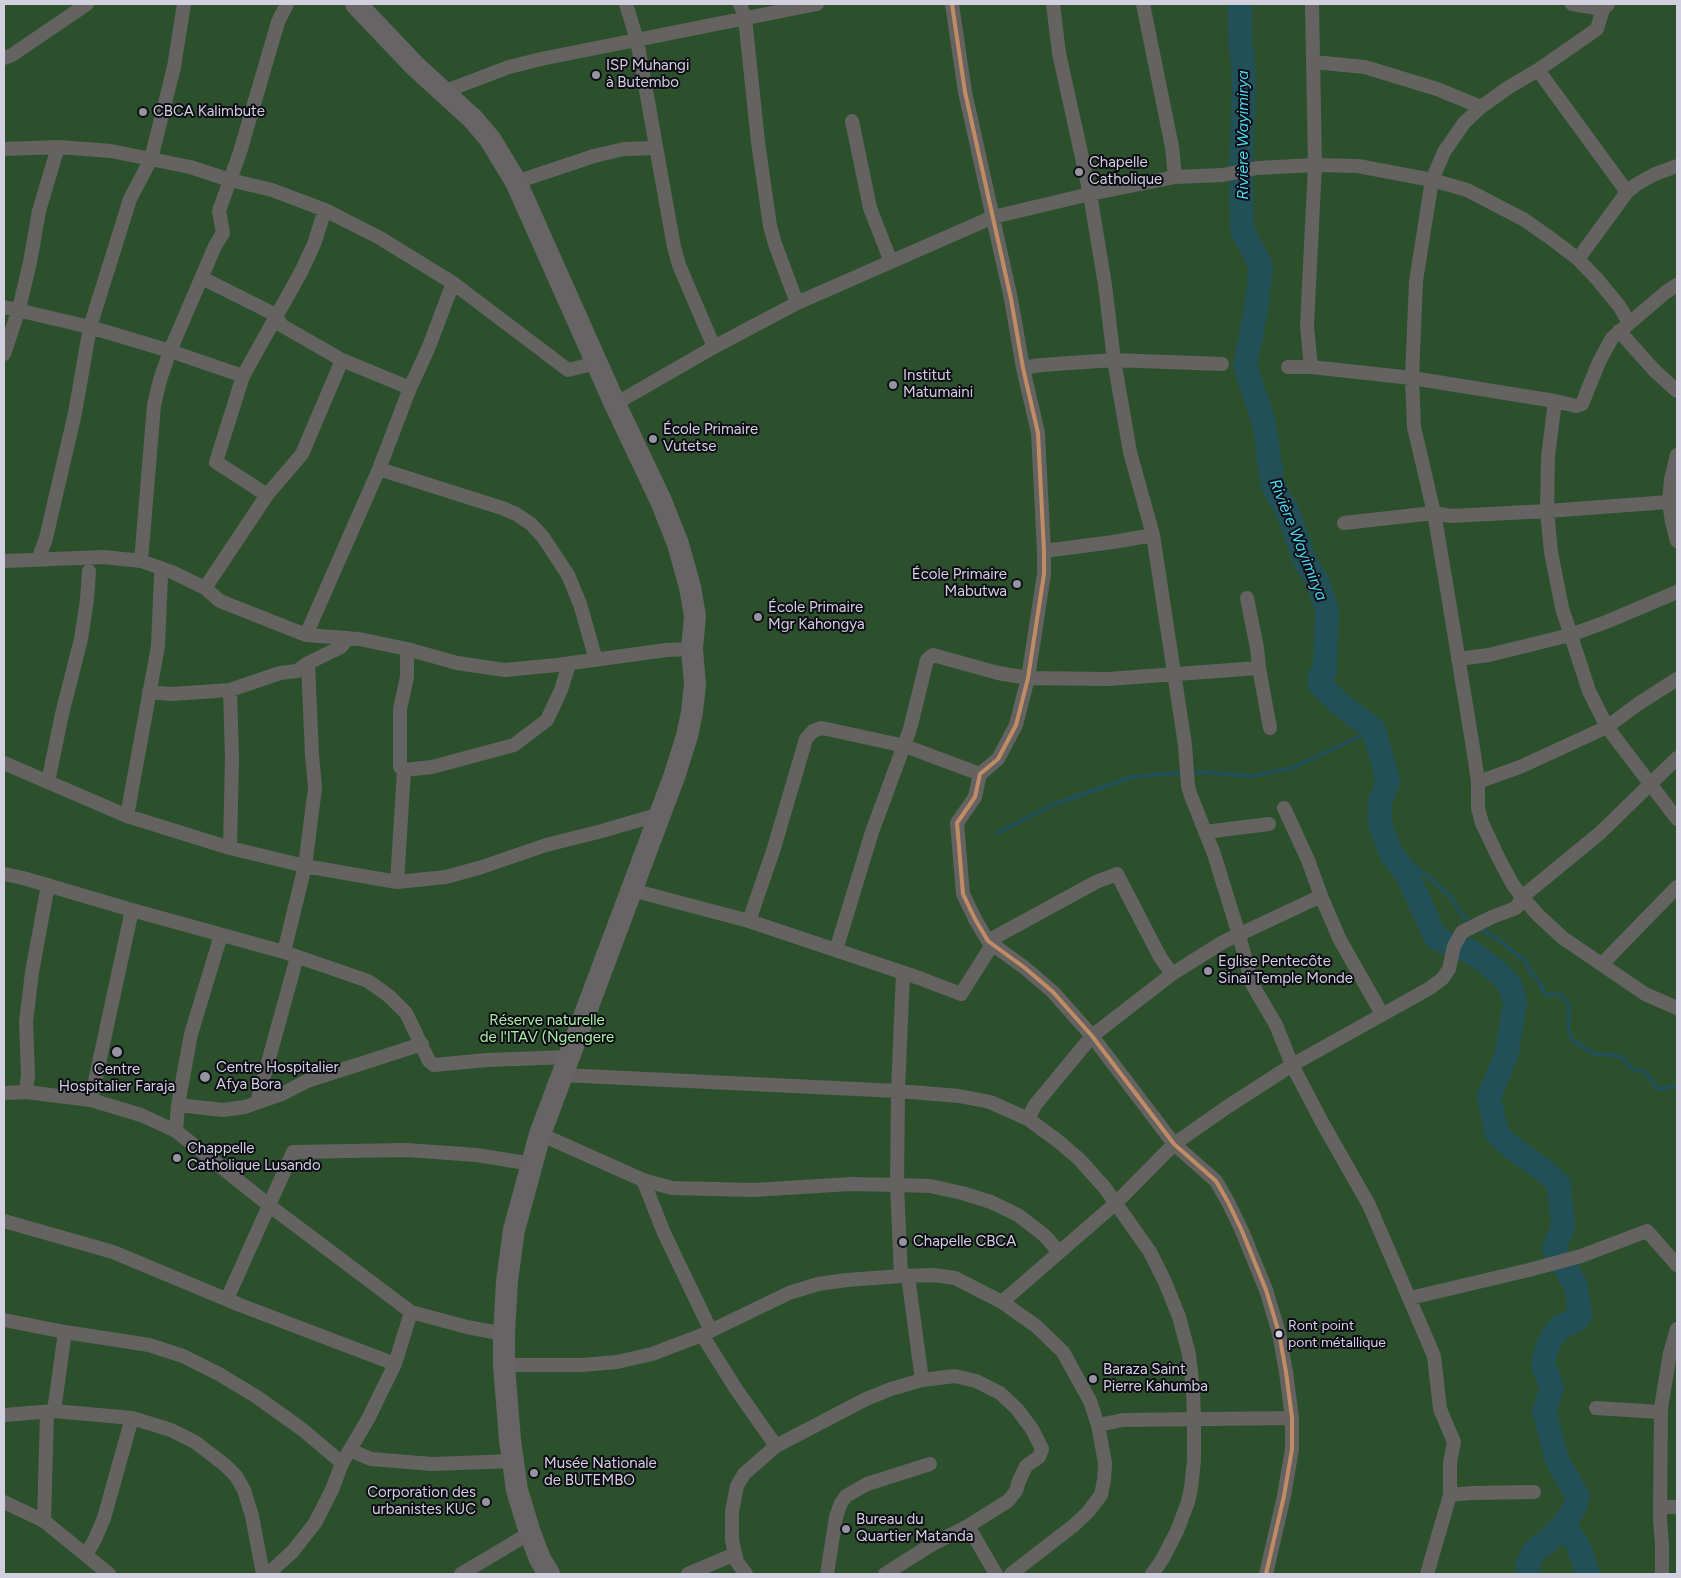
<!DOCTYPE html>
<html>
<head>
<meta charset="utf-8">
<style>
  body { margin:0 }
  #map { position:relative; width:1681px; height:1578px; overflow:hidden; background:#292632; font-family:Figtree,sans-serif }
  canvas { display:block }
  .frame { position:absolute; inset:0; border:5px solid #d2d0de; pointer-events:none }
</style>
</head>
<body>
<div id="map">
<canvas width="1681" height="1578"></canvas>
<div class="frame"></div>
</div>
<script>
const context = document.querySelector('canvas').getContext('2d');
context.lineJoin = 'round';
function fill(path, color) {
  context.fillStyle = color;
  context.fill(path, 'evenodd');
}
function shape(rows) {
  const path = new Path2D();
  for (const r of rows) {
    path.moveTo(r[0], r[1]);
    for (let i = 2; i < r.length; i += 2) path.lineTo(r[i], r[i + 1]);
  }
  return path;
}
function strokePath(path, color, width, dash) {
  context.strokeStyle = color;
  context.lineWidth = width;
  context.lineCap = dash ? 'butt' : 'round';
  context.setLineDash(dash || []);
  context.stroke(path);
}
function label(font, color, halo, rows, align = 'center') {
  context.font = font + ' Figtree,sans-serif';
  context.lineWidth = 4;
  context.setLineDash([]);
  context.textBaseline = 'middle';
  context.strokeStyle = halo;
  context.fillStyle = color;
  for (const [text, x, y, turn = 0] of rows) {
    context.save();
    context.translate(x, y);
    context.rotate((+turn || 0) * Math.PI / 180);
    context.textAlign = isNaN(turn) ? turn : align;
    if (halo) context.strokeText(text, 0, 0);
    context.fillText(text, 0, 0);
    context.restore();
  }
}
fill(shape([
  [4,4,1677,4,1677,1574,4,1574]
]), '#2d502c');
strokePath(shape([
  [997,833,1052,805,1132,777,1176,773,1203,772,1251,776,1292,768,1374,730],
  [1386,842,1396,846,1406,860,1430,878,1451,897,1465,919,1472,923],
  [1480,928,1502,942,1513,952,1526,961,1531,974,1538,980,1546,995,1561,995,1569,1005,1568,1029,1573,1041,1595,1054,1612,1055,1623,1058,1631,1068,1645,1072,1658,1089,1677,1086]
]), '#225059', 4);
strokePath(shape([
  [1240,4,1240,34,1244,80,1241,171,1242,230,1261,266,1256,310,1245,365,1264,423,1273,486,1287,510,1305,561,1317,581,1327,609,1325,672,1319,677,1320,685,1339,703,1374,730,1388,781,1380,802,1380,824,1391,853,1408,876,1436,938,1454,946,1470,951,1498,972,1510,985,1515,1001,1507,1053,1489,1097,1497,1134,1510,1146,1546,1172,1559,1184,1563,1227,1554,1249,1576,1286,1580,1316,1573,1322,1561,1326,1551,1339,1546,1351,1543,1364,1552,1388,1544,1411,1557,1460,1578,1497,1574,1509,1563,1525,1548,1541,1534,1551,1528,1563,1528,1574],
  [1563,1525,1578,1545,1588,1574]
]), '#225059', 24);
strokePath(shape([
  [626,4,637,40,674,247,679,265,714,347],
  [740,4,745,18,758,142,770,226,775,244,797,303],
  [952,4,965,92,1011,299,1023,368,1038,433,1044,551,1044,574,1028,678,1016,725,998,759,980,774,975,797,957,823,963,894,975,919,988,941,1025,968,1053,992,1092,1036,1174,1144,1216,1181,1228,1202,1242,1231,1266,1290,1279,1333,1286,1372,1292,1418,1292,1449,1284,1496,1266,1574],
  [1053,4,1059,53,1090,194,1105,285,1114,360,1130,452,1153,535,1185,745,1188,786,1191,796,1214,854,1239,935,1252,984,1276,1025,1292,1065,1323,1124,1369,1205,1434,1356,1440,1409,1454,1442,1450,1463,1450,1495,1427,1574],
  [1143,4,1172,147,1175,177],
  [1572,4,1603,9],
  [1608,4,1603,9,1597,29,1538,70,1509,87,1481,107,1464,123,1444,152,1432,180,1416,281,1412,378,1414,427,1434,513,1446,583,1474,754,1478,782,1478,808,1482,823,1498,857,1513,885,1522,897,1539,916,1563,938,1645,994,1677,1008],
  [4,58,12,55,87,4],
  [1313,62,1365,67,1437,89,1481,107],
  [1538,70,1627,192],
  [443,92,509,67,541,59,817,4],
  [852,121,870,208,891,262],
  [4,149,58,147,111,151,190,167,230,180,272,190,325,210,380,238,453,283,568,370,596,363],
  [516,182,594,156,624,149,656,148],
  [1578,259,1627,192,1637,184,1655,174,1677,166],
  [202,278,276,315,281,325,342,360,410,388],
  [4,307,90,327,170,351,243,376],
  [1619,331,1654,370,1677,391],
  [4,354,19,309,30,262,39,211,58,147],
  [1288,367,1311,367,1412,378,1555,401,1548,457,1547,511,1551,552,1562,608,1589,691,1607,727,1677,819],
  [1311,367,1307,326,1315,165,1312,4],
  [1023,368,1041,365,1114,360,1222,364],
  [1555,401,1576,406,1582,404,1599,362,1612,338,1666,292,1677,285],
  [615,404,714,347,797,303,993,217,1090,194,1175,177,1223,175,1257,168,1315,165,1358,166,1432,180,1467,190,1523,219,1549,237,1578,259,1597,279,1620,307,1629,323],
  [1677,455,1671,479,1669,502,1672,522,1677,541],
  [379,469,502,508,516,514,531,524,543,537,568,575,580,604,596,660],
  [267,495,216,462,243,376,301,272,314,244,325,210],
  [1344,523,1434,513,1451,516,1547,511,1669,502],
  [1044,551,1113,542,1153,535],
  [38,560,46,538,75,413,90,327,130,199,151,159,174,67,184,4],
  [4,561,104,557,141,561,172,572,205,588,220,601,306,635,359,639,407,649,457,663,505,670,557,665,666,650,692,649],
  [141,561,154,405,160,380,170,351,215,246,223,233,219,211,240,152,278,22,287,4],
  [205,588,267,495,302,454,342,360],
  [1247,598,1257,648,1259,668,1270,728],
  [306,635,379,469,410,388,428,349,453,283],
  [1458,659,1489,655,1570,635,1606,622,1677,592],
  [149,692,171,694,230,690,280,673,297,671,308,663,341,647,348,638],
  [4,763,127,816,230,848,305,866,397,882,446,877,482,867,546,845,602,831,660,814],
  [404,770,432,767,514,745,547,720,561,690,569,664],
  [48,782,62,714,81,639,87,600,89,571],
  [1478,782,1520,767,1607,727,1638,704,1677,679],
  [1284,808,1308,860,1321,896],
  [127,816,158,646,161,576],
  [1205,832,1269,824],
  [230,848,232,757,230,690],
  [4,874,23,878,132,910,284,952,368,981,389,996,406,1013,429,1061,434,1065,487,1060,568,1057],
  [397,882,404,770,400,767,400,709,407,677,407,649],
  [632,890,749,921,919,978,961,994,992,945],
  [749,921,774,848,806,739,813,731,822,728,905,746,980,774],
  [988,941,1096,882,1117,874,1160,957,1172,974],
  [836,950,872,832,910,729,927,660,933,655,998,673,1028,678,1108,679,1259,668],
  [284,952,305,866,315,788,312,755,308,663],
  [1602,964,1677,887],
  [562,1075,898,1091,959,1096,990,1102,1028,1119,1058,1141,1079,1159,1105,1188,1150,1252,1165,1282,1179,1317,1189,1354,1193,1390,1194,1419,1194,1460,1191,1488,1188,1502,1177,1531,1162,1560,1152,1574],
  [26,1092,28,1075,26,1021,28,1006,32,972,48,885],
  [4,1093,26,1092,91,1100,141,1115,176,1131,270,1206,411,1312,467,1327,504,1334],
  [91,1100,132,910],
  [257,1102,297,957],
  [178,1105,223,1110,245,1107,282,1094,307,1081,422,1044],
  [1028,1119,1035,1105,1092,1036,1172,974,1223,942,1321,896,1340,940,1382,1014],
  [176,1131,178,1105,191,1034,221,935],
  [540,1134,643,1180,672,1188,753,1190,850,1184,897,1185,930,1186,962,1193,991,1202,1018,1215,1044,1235,1059,1252],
  [643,1180,664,1233,711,1331],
  [4,1221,113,1252,240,1305,395,1364],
  [901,1276,897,1185,898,1091,903,973],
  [908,1276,922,1380],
  [1410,1298,1529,1270,1581,1256,1647,1231,1677,1265],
  [227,1299,293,1152,406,1150,477,1155,532,1164],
  [1002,1302,1116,1203,1174,1144,1227,1107,1292,1065,1430,988,1442,979,1449,969,1454,946,1462,932,1492,917,1516,908,1522,897,1600,833,1677,758],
  [4,1320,65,1332,149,1345,183,1356,219,1374,257,1397,303,1430,342,1463],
  [702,1335,736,1389,776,1446],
  [504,1365,582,1365,617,1362,652,1354,702,1335,789,1293,818,1284,847,1280,901,1276,933,1275,955,1278,1002,1302,1036,1326,1063,1352,1090,1401,1098,1425,1105,1463,1104,1480,1101,1495,1088,1512,1073,1526,1011,1574],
  [1596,1408,1660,1412],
  [54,1411,65,1332],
  [4,1415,54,1411,132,1418,171,1430,195,1442,225,1465,236,1476,244,1490,252,1516,263,1574],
  [1098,1425,1123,1420,1292,1418],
  [350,1450,371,1459,432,1464,513,1461],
  [1450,1495,1471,1493,1534,1492],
  [4,1502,44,1521,109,1574],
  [1660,1507,1677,1507],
  [44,1521,47,1413],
  [968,1526,996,1574],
  [86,1555,95,1539,104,1518,132,1418],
  [268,1574,293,1551,315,1523,332,1490,342,1463,368,1419,395,1364,411,1312],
  [461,1574,530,1533],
  [688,1574,735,1554],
  [746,1574,737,1562,732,1540,732,1512,737,1486,744,1474,776,1446,866,1399,891,1389,922,1380,955,1376,976,1381,1000,1393,1017,1409,1032,1429,1042,1449,1039,1457,1026,1466,1019,1481,1016,1491,1008,1501,968,1526,931,1545,885,1574],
  [827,1574,836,1517,841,1503,846,1496,867,1484,930,1464],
  [1662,1574,1662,1544,1660,1520,1661,1408,1670,1353,1677,1329]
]), '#646362', 14);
strokePath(shape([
  [356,4,415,66,473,119,490,139,516,182,615,404,661,501,678,544,690,587,695,616,692,649,695,684,692,712,687,736,674,777,540,1134,514,1230,507,1281,504,1334,504,1365,510,1440,517,1490,530,1533,540,1559,549,1574]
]), '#666465', 22);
strokePath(shape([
  [952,4,965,92,1011,299,1023,368,1038,433,1044,551,1044,574,1028,678,1016,725,998,759,980,774,975,797,957,823,963,894,975,919,988,941,1025,968,1053,992,1092,1036,1174,1144,1216,1181,1228,1202,1242,1231,1266,1290,1279,1333,1286,1372,1292,1418,1292,1449,1284,1496,1266,1574]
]), '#c18c65', 4);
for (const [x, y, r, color] of [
  [596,75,5,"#9794a2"],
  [143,112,5,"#9794a2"],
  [1079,172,5,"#9794a2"],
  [893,385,5,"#9794a2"],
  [653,439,5,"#9794a2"],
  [1017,584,5,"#9794a2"],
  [758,617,5,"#9794a2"],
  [1208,971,5,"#9794a2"],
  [117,1052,6,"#9794a2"],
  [205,1077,6,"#9794a2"],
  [177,1158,5,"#9794a2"],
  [903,1242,5,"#9794a2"],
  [1279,1334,4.5,"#d2d0de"],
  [1093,1379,5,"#9794a2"],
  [534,1473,5,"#9794a2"],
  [486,1502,5,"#9794a2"],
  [846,1529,5,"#9794a2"]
]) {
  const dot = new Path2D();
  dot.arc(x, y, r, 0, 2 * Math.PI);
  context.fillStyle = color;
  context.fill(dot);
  strokePath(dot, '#0e0d16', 2);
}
label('14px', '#d2d0de', '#0e0d16', [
  ["Ront point",1288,1326],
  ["pont métallique",1288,1343]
], 'left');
label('15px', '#d2d0de', '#0e0d16', [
  ["ISP Muhangi",606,66],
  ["à Butembo",606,83],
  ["CBCA Kalimbute",153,112],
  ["Chapelle",1089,163],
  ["Catholique",1089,180],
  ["Institut",903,376],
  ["Matumaini",903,393],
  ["École Primaire",663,430],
  ["Vutetse",663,447],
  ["École Primaire",1007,575,"right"],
  ["Mabutwa",1007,592,"right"],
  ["École Primaire",768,608],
  ["Mgr Kahongya",768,625],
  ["Eglise Pentecôte",1218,962],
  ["Sinaï Temple Monde",1218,979],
  ["Centre Hospitalier",216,1068],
  ["Afya Bora",216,1085],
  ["Centre",117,1070,"center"],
  ["Hospitalier Faraja",117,1087,"center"],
  ["Chappelle",187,1149],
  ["Catholique Lusando",187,1166],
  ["Chapelle CBCA",913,1242],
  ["Baraza Saint",1103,1370],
  ["Pierre Kahumba",1103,1387],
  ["Musée Nationale",544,1464],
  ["de BUTEMBO",544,1481],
  ["Corporation des",476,1493,"right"],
  ["urbanistes KUC",476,1510,"right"],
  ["Bureau du",856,1520],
  ["Quartier Matanda",856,1537]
], 'left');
label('15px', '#a9efa3', '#0e0d16', [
  ["Réserve naturelle",547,1021],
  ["de l'ITAV (Ngengere",547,1038]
]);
label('italic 16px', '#4ad9f1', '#0e0d16', [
  ["Rivière Wayimirya",1243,135,-90],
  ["Rivière Wayimirya",1298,540,68]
]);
</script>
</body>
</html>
